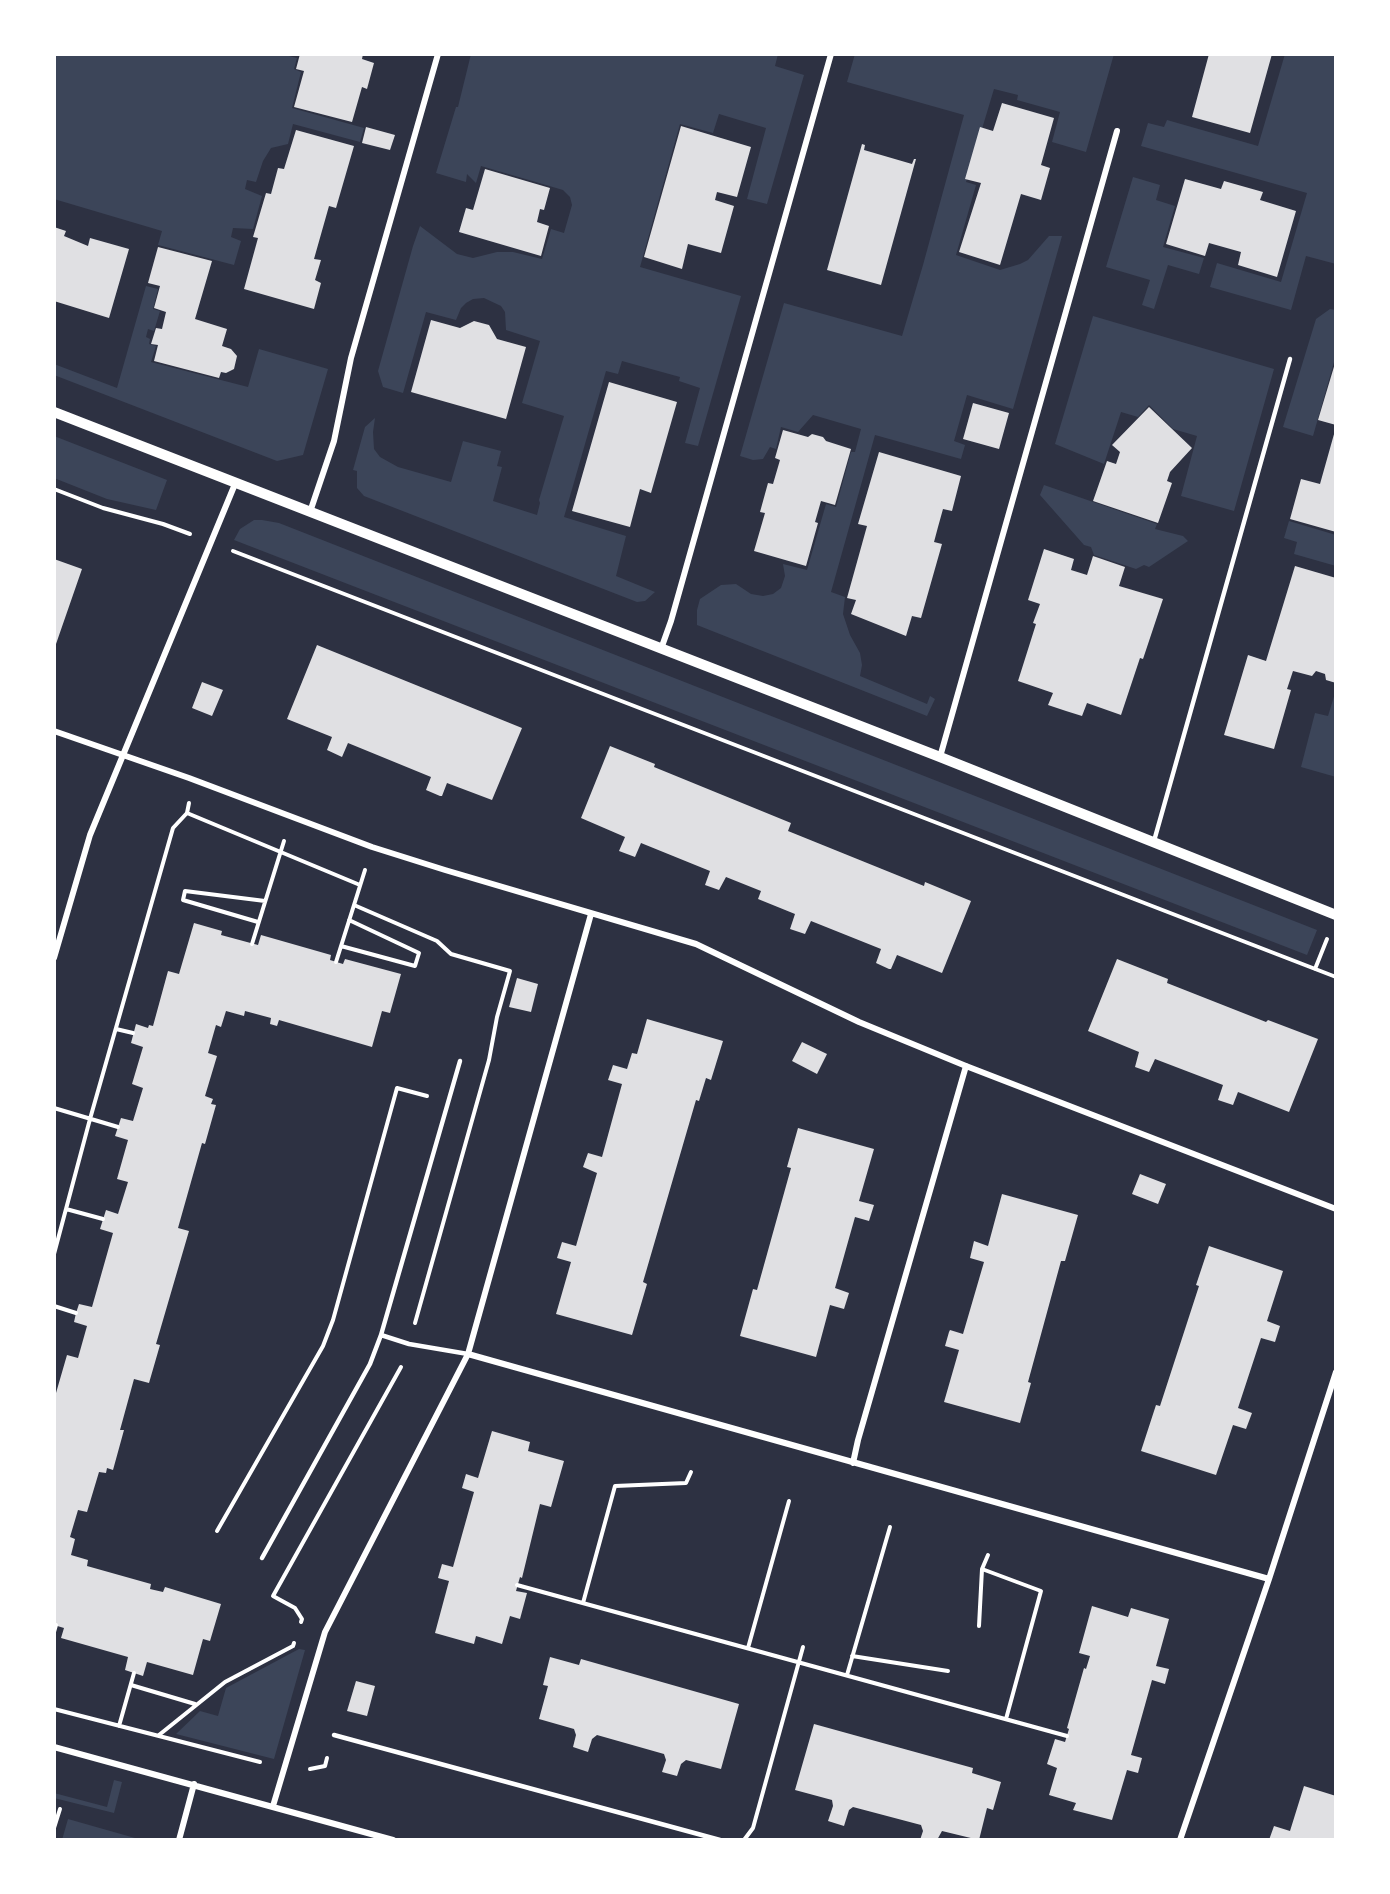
<!DOCTYPE html>
<html>
<head>
<meta charset="utf-8">
<style>
  body { margin:0 }
  #map { position:relative; width:1390px; height:1894px; overflow:hidden; background:#2d3142; font-family:Figtree,sans-serif }
  canvas { display:block }
  .frame { position:absolute; inset:0; border:56px solid #fff; pointer-events:none }
</style>
</head>
<body>
<div id="map">
<canvas width="1390" height="1894"></canvas>
<div class="frame"></div>
</div>
<script>
const context = document.querySelector('canvas').getContext('2d');
context.lineJoin = 'round';
function fill(path, color) {
  context.fillStyle = color;
  context.fill(path, 'evenodd');
}
function shape(rows) {
  const path = new Path2D();
  for (const r of rows) {
    path.moveTo(r[0], r[1]);
    for (let i = 2; i < r.length; i += 2) path.lineTo(r[i], r[i + 1]);
  }
  return path;
}
function strokePath(path, color, width, dash) {
  context.strokeStyle = color;
  context.lineWidth = width;
  context.lineCap = dash ? 'butt' : 'round';
  context.setLineDash(dash || []);
  context.stroke(path);
}
fill(shape([
  [54,54,281,54,297,58,294,69,301,72,292,108,364,128,360,142,293,124,288,144,271,148,263,161,256,182,247,180,245,189,262,196,253,229,233,228,231,237,241,241,234,265,158,245,162,231,54,199],
  [471,54,778,54,775,66,804,75,767,204,747,199,766,128,719,114,713,133,680,124,640,267,741,296,698,446,685,443,700,388,679,381,680,377,622,361,618,374,606,371,564,517,626,536,616,576,655,592,645,601,637,602,364,496,357,488,357,471,353,470,365,427,375,418,373,432,374,449,380,457,398,467,451,482,463,441,501,451,497,466,502,467,493,501,537,515,540,503,539,500,564,416,522,403,540,341,506,330,505,312,501,306,484,298,473,299,466,303,461,308,456,320,426,312,403,393,383,387,378,371,413,246,420,226,457,254,473,258,497,252,513,252,542,259,551,229,564,233,572,205,570,197,563,190,481,166,476,183,467,174,466,182,436,173,456,107,458,107],
  [855,54,1114,54,1086,152,1052,142,1060,112,1017,100,1018,95,994,89,966,182,976,185,956,255,1000,270,1020,264,1028,260,1049,236,1062,236,1013,409,967,395,954,441,965,445,961,459,875,435,831,592,845,597,843,614,850,635,860,653,862,665,860,676,927,704,930,696,935,699,927,716,697,625,697,610,700,599,721,585,736,584,751,594,763,596,773,594,781,588,785,576,783,564,807,570,826,504,836,507,851,452,855,452,861,429,813,415,798,432,781,427,776,449,770,447,763,459,753,460,740,456,784,303,902,336,923,265,964,115,847,82],
  [1285,54,1336,54,1336,264,1306,256,1291,310,1210,287,1217,263,1281,282,1307,193,1141,146,1148,123,1164,127,1167,120,1258,146],
  [1133,177,1160,185,1156,200,1175,206,1163,247,1204,258,1199,274,1168,265,1154,309,1142,305,1150,280,1106,267],
  [146,286,158,289,153,309,160,311,154,331,148,329,146,337,150,339,149,344,156,346,151,362,248,387,259,349,328,369,303,455,277,461,54,375,54,364,117,388],
  [1330,309,1336,310,1336,355,1313,436,1283,427,1316,319],
  [1093,316,1274,369,1234,511,1181,496,1197,436,1173,429,1149,405,1138,417,1121,412,1104,464,1055,444],
  [54,436,167,480,156,510,107,499,54,478],
  [1044,485,1157,524,1155,529,1183,536,1188,541,1149,567,1144,565,1136,569,1094,555,1091,547,1084,545,1040,495],
  [254,520,262,520,279,523,1317,930,1307,955,234,540,240,529],
  [1289,521,1336,535,1336,566,1294,554,1297,542,1284,538],
  [1336,690,1336,777,1301,767,1315,713,1328,716],
  [299,1649,305,1650,274,1759,176,1734,200,1711,218,1716,226,1688],
  [114,1780,122,1782,114,1813,54,1798,54,1793,107,1807],
  [68,1819,142,1840,62,1840]
]), '#3c4559');
fill(shape([
  [300,54,363,54,362,59,374,63,367,89,362,87,352,122,294,107,304,71,296,69],
  [1209,54,1272,54,1250,133,1192,117],
  [1002,103,1054,118,1041,165,1050,168,1041,200,1021,194,1000,265,959,252,981,183,965,179,980,127,993,131],
  [681,126,751,147,737,197,717,192,715,200,734,206,721,253,688,244,682,269,644,257],
  [366,127,395,135,390,150,362,143],
  [296,130,354,146,336,208,329,206,314,259,321,260,315,280,321,283,314,309,244,289,258,238,253,237,266,193,271,194,278,168,284,169],
  [862,144,865,145,864,150,912,164,914,159,916,159,881,285,827,270],
  [485,169,550,188,544,210,540,209,537,222,549,226,541,256,459,232,466,208,473,210],
  [1185,179,1221,189,1224,181,1263,192,1260,200,1296,211,1277,277,1238,265,1241,252,1209,243,1205,256,1166,244],
  [54,227,66,231,64,236,88,246,90,238,129,249,109,318,54,301],
  [158,247,212,261,195,319,227,329,222,346,231,349,237,356,234,369,226,373,221,372,219,378,154,361,158,345,151,344,156,328,162,329,166,312,154,308,160,286,148,283],
  [431,320,460,328,474,321,489,325,497,339,526,347,506,419,411,392],
  [1336,360,1336,425,1318,420],
  [609,382,677,402,651,493,640,489,630,527,572,511],
  [973,403,1009,413,999,449,963,439],
  [1149,407,1192,448,1170,472,1167,481,1172,483,1158,523,1093,501,1107,461,1116,464,1120,452,1112,445],
  [1336,427,1334,488,1336,489,1336,532,1290,519,1301,479,1320,484],
  [783,430,808,437,812,434,823,437,826,441,851,449,835,505,821,501,815,522,818,523,806,566,754,551,765,513,760,512,768,483,773,484,780,460,775,458],
  [879,452,961,476,952,511,943,509,938,527,934,542,942,544,921,618,912,616,906,636,851,614,856,600,847,598,867,526,858,524],
  [1044,549,1074,559,1071,570,1087,575,1093,556,1125,567,1119,586,1163,599,1143,659,1140,658,1121,715,1087,703,1082,716,1066,711,1048,705,1053,693,1018,681,1036,624,1033,623,1040,604,1028,600],
  [54,559,82,569,56,644,54,643],
  [1295,566,1336,578,1336,683,1326,680,1325,674,1316,671,1312,676,1293,671,1287,689,1291,690,1274,749,1224,735,1248,655,1266,661],
  [317,645,522,728,492,800,447,783,442,796,440,796,426,790,431,777,348,743,342,757,327,750,332,737,287,719],
  [202,682,223,690,212,716,192,708],
  [610,746,655,764,654,767,791,823,788,831,924,886,925,882,971,901,942,973,897,955,891,969,889,969,876,963,881,949,811,921,805,934,790,929,795,914,758,899,761,891,726,877,719,890,705,885,710,871,641,843,635,857,619,851,625,837,581,818],
  [194,923,222,931,221,935,258,945,261,935,331,955,330,960,343,964,345,959,401,974,390,1013,382,1011,372,1047,279,1020,277,1026,270,1024,271,1018,245,1011,244,1016,226,1011,221,1027,216,1025,208,1053,217,1056,205,1096,213,1099,211,1104,216,1105,205,1144,202,1143,178,1228,189,1231,156,1344,160,1345,149,1383,134,1379,120,1430,124,1430,113,1470,107,1468,106,1473,99,1472,87,1512,78,1510,70,1537,75,1539,71,1555,88,1560,87,1566,151,1584,150,1589,163,1592,165,1587,221,1604,210,1641,203,1639,193,1675,147,1662,143,1676,125,1670,128,1657,61,1638,64,1628,54,1625,54,1393,56,1393,67,1355,78,1358,87,1326,74,1322,76,1313,79,1304,92,1307,113,1233,100,1229,106,1210,118,1214,128,1182,117,1179,128,1140,115,1136,121,1118,133,1121,143,1088,132,1084,143,1047,131,1043,136,1024,148,1028,149,1025,153,1026,168,971,179,974],
  [1117,959,1168,979,1167,983,1266,1022,1268,1020,1318,1039,1289,1112,1238,1092,1233,1105,1218,1100,1223,1085,1155,1059,1149,1072,1135,1067,1139,1052,1088,1031],
  [517,978,538,984,531,1012,509,1007],
  [647,1019,723,1041,711,1080,706,1078,699,1101,696,1100,643,1282,647,1284,632,1335,556,1314,571,1262,557,1258,562,1242,576,1246,597,1173,583,1167,588,1153,602,1157,622,1084,608,1080,613,1065,627,1069,632,1053,637,1054],
  [802,1042,827,1054,817,1074,792,1061],
  [798,1128,874,1149,859,1201,874,1205,869,1221,855,1217,835,1288,849,1293,844,1309,830,1305,816,1357,740,1336,753,1289,757,1290,791,1168,787,1167],
  [1140,1174,1166,1184,1158,1204,1132,1194],
  [1002,1194,1078,1215,1065,1261,1061,1261,1028,1382,1031,1383,1020,1423,944,1402,959,1350,945,1346,949,1332,950,1330,963,1334,984,1262,970,1258,974,1241,988,1246],
  [1209,1246,1283,1271,1267,1321,1280,1326,1275,1342,1261,1338,1238,1408,1252,1413,1246,1429,1233,1425,1216,1475,1141,1451,1156,1405,1160,1406,1199,1286,1196,1285],
  [492,1431,530,1442,528,1451,564,1461,551,1507,540,1504,522,1578,520,1577,516,1591,527,1593,520,1619,510,1616,502,1644,476,1636,474,1644,435,1633,449,1581,438,1578,442,1564,453,1567,474,1492,462,1488,466,1474,478,1478],
  [1092,1606,1128,1617,1131,1608,1169,1619,1156,1666,1169,1669,1165,1684,1152,1680,1131,1755,1142,1758,1138,1773,1127,1770,1112,1820,1073,1810,1076,1803,1049,1795,1057,1768,1047,1764,1055,1739,1065,1742,1069,1729,1067,1728,1084,1668,1086,1669,1090,1656,1079,1653],
  [550,1657,579,1665,581,1659,739,1704,721,1769,686,1760,681,1764,677,1776,662,1772,666,1760,664,1754,597,1735,592,1739,588,1752,573,1747,576,1735,574,1729,539,1719,548,1686,543,1685],
  [356,1681,375,1686,367,1716,347,1711],
  [814,1724,973,1768,972,1773,1001,1782,993,1810,987,1808,979,1840,942,1831,937,1840,920,1840,923,1831,921,1825,853,1807,849,1810,844,1826,828,1821,833,1806,832,1800,795,1790],
  [1304,1786,1336,1796,1336,1840,1269,1840,1274,1826,1290,1831]
]), '#e0e0e3');
strokePath(shape([
  [54,489,103,508,163,524,190,534],
  [233,551,1336,977],
  [187,813,360,885],
  [365,870,354,905,437,941,451,954,510,971,497,1017,489,1060,415,1323],
  [258,922,183,900,185,891,265,901],
  [252,944,284,841],
  [341,946,415,966,419,953,349,920],
  [336,962,354,905],
  [1315,969,1327,939],
  [116,1029,133,1033],
  [54,1108,118,1127],
  [66,1209,103,1219],
  [54,1254,90,1119,173,828,187,813,189,803],
  [54,1306,76,1313],
  [217,1531,323,1346,333,1320,397,1088,427,1096],
  [988,1555,982,1569,1041,1591,1006,1719],
  [517,1585,1067,1736],
  [583,1603,615,1486,686,1483,691,1472],
  [301,1622,302,1619,295,1608,273,1596,401,1367],
  [979,1626,982,1569],
  [54,1632,56,1625],
  [748,1648,789,1501],
  [852,1656,948,1671],
  [847,1675,890,1527],
  [131,1685,195,1704],
  [54,1709,260,1762],
  [119,1726,134,1673],
  [159,1735,225,1682,293,1646,294,1643],
  [310,1769,325,1766,327,1758],
  [54,1828,60,1809],
  [744,1840,753,1828,803,1647]
]), '#fff', 4);
strokePath(shape([
  [1154,841,1290,359],
  [381,1335,460,1061],
  [262,1558,370,1364,381,1335,409,1344,468,1354],
  [334,1735,720,1840]
]), '#fff', 4.5);
strokePath(shape([
  [310,512,334,441,351,358,438,54],
  [661,649,671,621,831,54],
  [54,731,189,778,372,847,445,870,696,944,859,1022,966,1066,1336,1209],
  [940,757,1117,131],
  [54,958,90,835,235,484],
  [468,1354,1269,1579],
  [853,1463,858,1440,966,1066],
  [54,1747,393,1840],
  [273,1806,325,1632,468,1354,591,914],
  [179,1840,194,1784],
  [1180,1840,1269,1579,1336,1372]
]), '#fff', 6);
strokePath(shape([
  [54,412,940,757,1336,915]
]), '#fff', 10);
</script>
</body>
</html>
